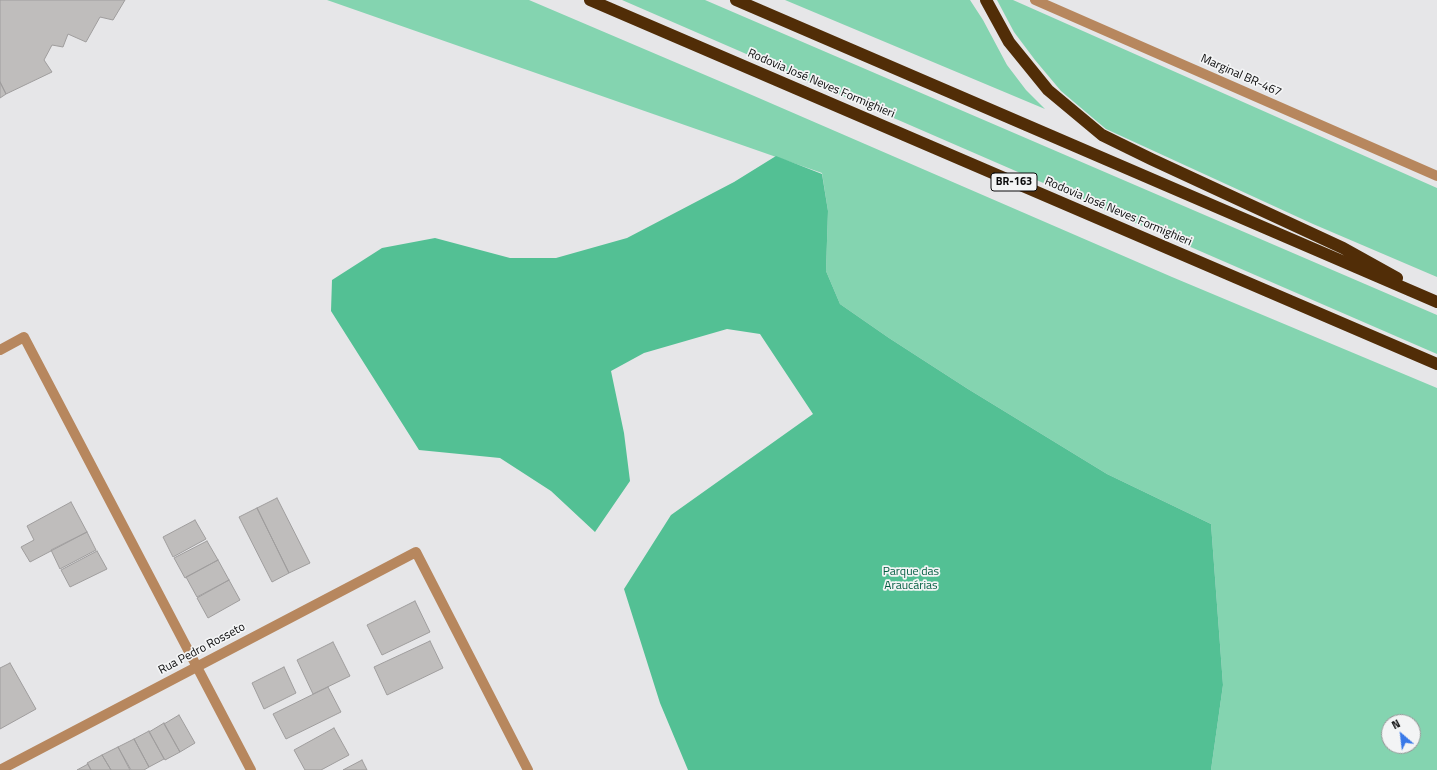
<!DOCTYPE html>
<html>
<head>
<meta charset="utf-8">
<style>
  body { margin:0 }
  #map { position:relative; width:1437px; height:770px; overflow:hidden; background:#e6e6e8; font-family:"Titillium Web",sans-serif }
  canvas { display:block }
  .north { position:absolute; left:1381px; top:714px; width:40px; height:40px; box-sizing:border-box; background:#f3f4f5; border:1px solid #969798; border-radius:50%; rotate:332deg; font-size:11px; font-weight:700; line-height:16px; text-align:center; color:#0b0b0c }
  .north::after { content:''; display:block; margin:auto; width:14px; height:18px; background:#3979e8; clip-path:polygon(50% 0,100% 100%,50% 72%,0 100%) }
</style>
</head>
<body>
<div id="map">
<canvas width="1437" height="770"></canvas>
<div class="north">N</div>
</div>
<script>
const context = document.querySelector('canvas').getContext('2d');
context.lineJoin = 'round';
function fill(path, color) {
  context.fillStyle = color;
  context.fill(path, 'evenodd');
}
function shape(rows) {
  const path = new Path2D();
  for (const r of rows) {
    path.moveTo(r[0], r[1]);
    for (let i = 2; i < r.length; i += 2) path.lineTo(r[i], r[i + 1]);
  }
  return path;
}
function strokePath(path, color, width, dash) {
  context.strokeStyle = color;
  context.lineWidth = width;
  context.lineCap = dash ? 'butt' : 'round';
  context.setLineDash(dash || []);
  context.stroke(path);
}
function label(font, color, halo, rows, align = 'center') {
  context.font = font + ' "Titillium Web",sans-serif';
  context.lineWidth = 3.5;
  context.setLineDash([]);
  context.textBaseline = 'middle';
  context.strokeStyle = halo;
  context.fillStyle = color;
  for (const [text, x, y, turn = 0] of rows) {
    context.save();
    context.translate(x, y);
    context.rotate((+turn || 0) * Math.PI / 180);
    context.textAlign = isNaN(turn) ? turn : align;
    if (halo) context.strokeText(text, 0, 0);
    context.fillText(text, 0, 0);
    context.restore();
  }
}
fill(shape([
  [327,0,529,0,738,89,1172,277,1437,388,1437,770,1211,770,1223,685,1211,524,1107,474,968,389,889,338,840,304,826,271,828,211,822,173],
  [1389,722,1413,722,1413,746,1389,746],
  [622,0,705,0,1437,315,1437,354],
  [785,0,970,0,983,20,1007,65,1026,90,1045,109],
  [997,0,1013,0,1437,188,1437,277,1313,224,1106,129,1061,91,1035,60,1014,32]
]), '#84d4b0');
fill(shape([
  [776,156,822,174,828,211,826,271,840,304,889,338,968,389,1107,474,1211,524,1223,685,1211,770,688,770,660,703,624,589,671,515,813,414,760,334,727,329,644,353,611,371,624,433,630,481,595,532,551,491,500,458,419,450,331,311,332,280,382,248,435,238,510,258,556,258,627,238,734,182]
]), '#53c094');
const building = shape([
  [0,0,125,0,113,20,100,17,86,42,68,34,63,47,52,45,44,60,52,72,6,94,0,82,0,0],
  [0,82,6,94,0,98,0,82],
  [277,498,310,563,289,573,257,508,277,498],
  [71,502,87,532,30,562,21,547,34,540,27,526,71,502],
  [257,508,289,573,272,582,239,517,257,508],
  [195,520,206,539,173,557,163,537,195,520],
  [87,532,96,550,60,569,51,550,87,532],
  [207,541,218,560,185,578,174,558,207,541],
  [97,551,107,569,70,587,61,570,97,551],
  [218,560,229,580,197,597,186,577,218,560],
  [229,580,240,600,208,618,197,598,229,580],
  [415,601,430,632,382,655,367,625,415,601],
  [430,641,443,668,387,695,374,667,430,641],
  [333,642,350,676,313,694,297,660,333,642],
  [10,663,36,709,0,729,0,668,10,663],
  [284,667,296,693,264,709,252,683,284,667],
  [328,687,341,712,286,739,273,714,328,687],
  [179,715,195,743,180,752,164,724,179,715],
  [164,723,180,752,165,760,149,732,164,723],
  [334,728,349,755,321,770,305,770,294,750,334,728],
  [149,731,164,759,149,767,134,739,149,731],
  [134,739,149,767,144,770,131,770,118,747,134,739],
  [118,747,130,770,111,770,102,755,118,747],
  [102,755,111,770,91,770,87,763,102,755],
  [362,760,367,770,343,770,362,760],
  [88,764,91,770,77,770,88,764]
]);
fill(building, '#bfbdbc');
strokePath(building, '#9f9d9d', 1);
strokePath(shape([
  [1035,0,1437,176],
  [0,350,24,337,251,770],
  [0,770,416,552,528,770]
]), '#b7875e', 10);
strokePath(shape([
  [590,0,1437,364],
  [736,0,1437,302],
  [986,0,1009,42,1048,90,1102,135,1151,159,1343,248,1397,278]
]), '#512d07', 12);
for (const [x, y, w] of [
  [1014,182,46]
]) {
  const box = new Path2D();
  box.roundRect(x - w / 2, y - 9, w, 18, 3);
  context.fillStyle = '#f3f4f5';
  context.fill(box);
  strokePath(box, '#0b0b0c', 1);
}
label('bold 11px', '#0b0b0c', null, [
  ["BR-163",1014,182]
]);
label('12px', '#0b0b0c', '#f3f4f5', [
  ["Marginal BR-467",1241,76,24],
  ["Rodovia José Neves Formighieri",821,84,23],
  ["Rodovia José Neves Formighieri",1118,212,23],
  ["Rua Pedro Rosseto",202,649,-28]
]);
label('12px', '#025d41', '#f3f4f5', [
  ["Parque das",911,572],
  ["Araucárias",911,586]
]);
</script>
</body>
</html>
